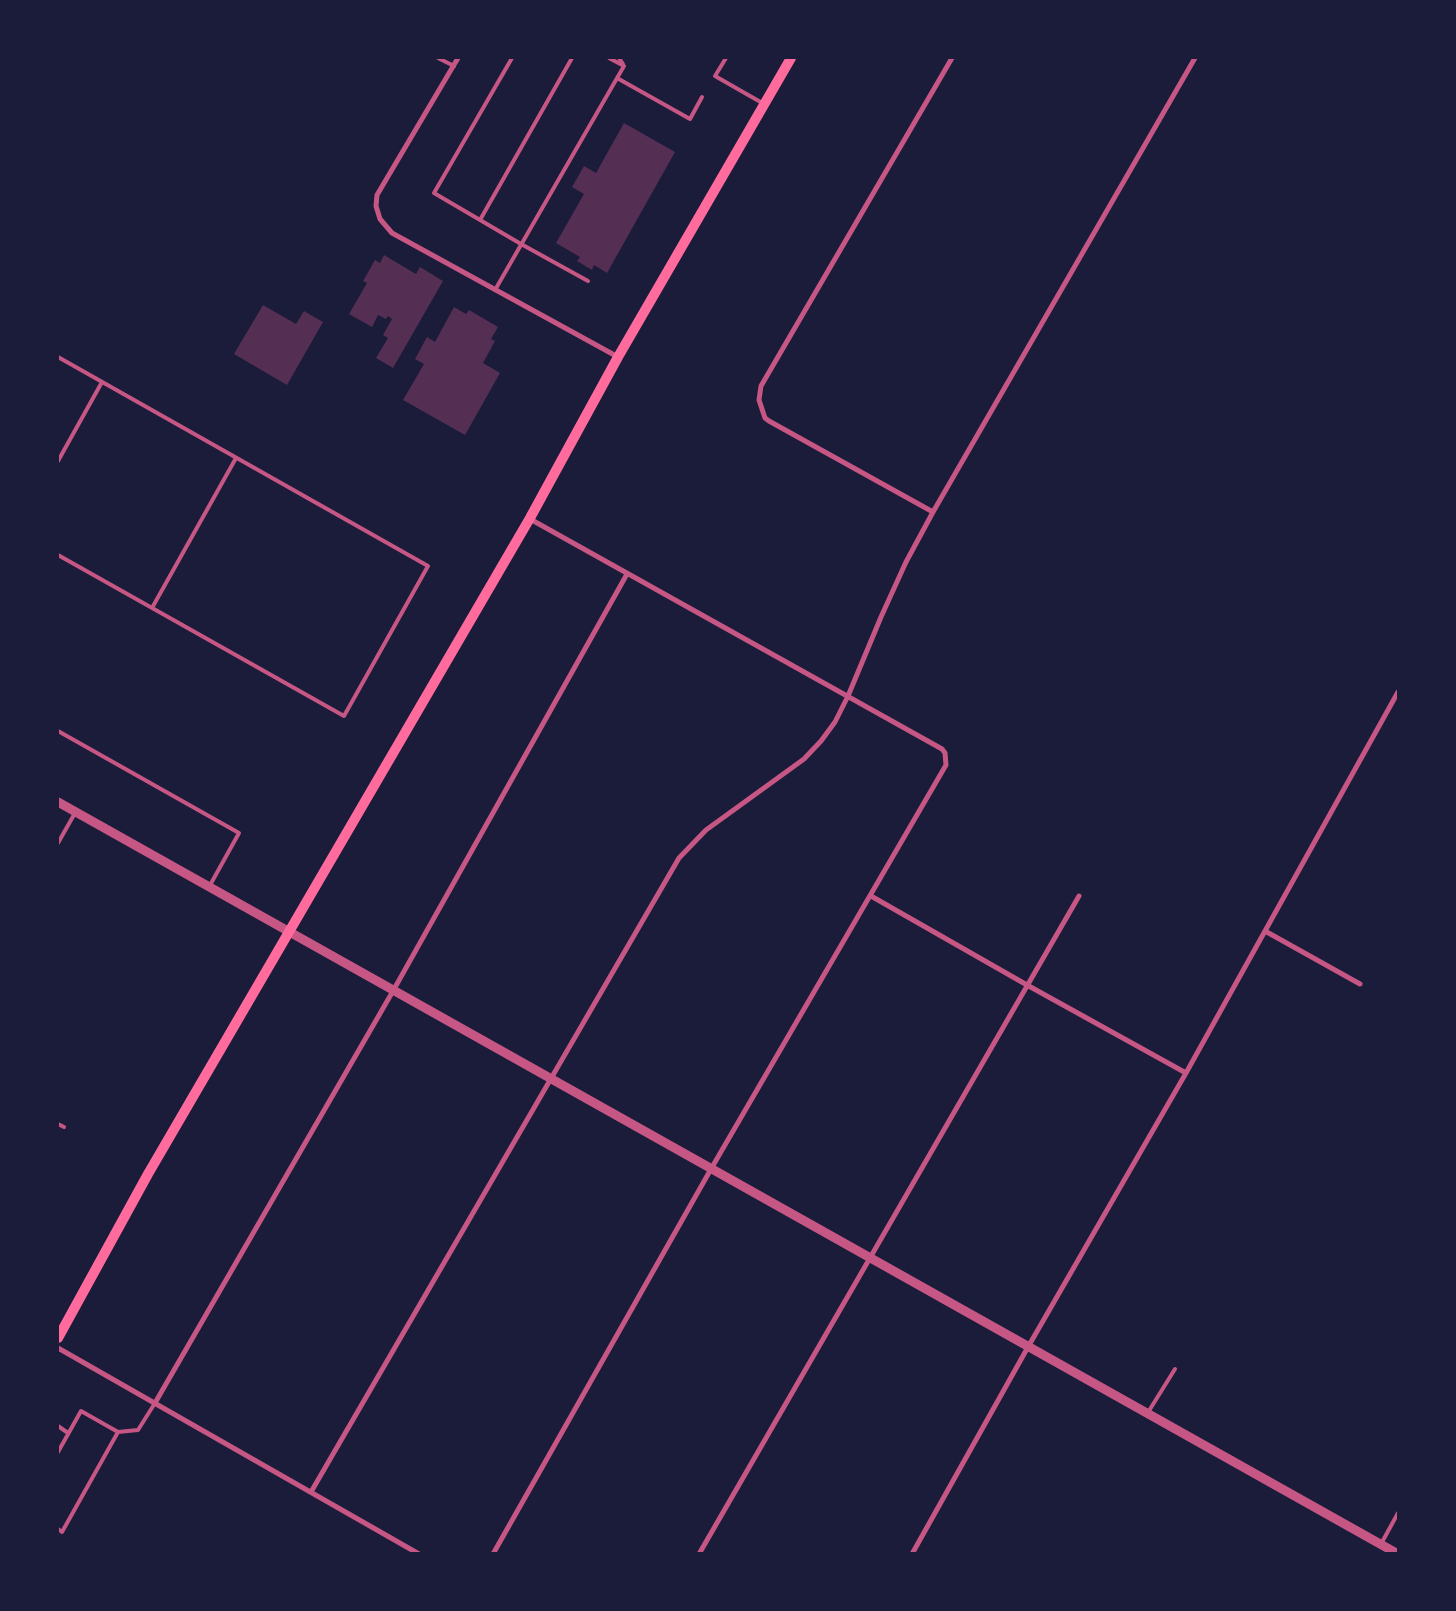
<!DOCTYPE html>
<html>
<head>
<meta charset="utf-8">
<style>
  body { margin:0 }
  #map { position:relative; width:1456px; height:1611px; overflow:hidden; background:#1b1b3a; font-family:Barlow,sans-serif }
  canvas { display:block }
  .frame { position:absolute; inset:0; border:59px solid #1b1b3a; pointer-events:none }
</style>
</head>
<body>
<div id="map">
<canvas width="1456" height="1611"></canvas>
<div class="frame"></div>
</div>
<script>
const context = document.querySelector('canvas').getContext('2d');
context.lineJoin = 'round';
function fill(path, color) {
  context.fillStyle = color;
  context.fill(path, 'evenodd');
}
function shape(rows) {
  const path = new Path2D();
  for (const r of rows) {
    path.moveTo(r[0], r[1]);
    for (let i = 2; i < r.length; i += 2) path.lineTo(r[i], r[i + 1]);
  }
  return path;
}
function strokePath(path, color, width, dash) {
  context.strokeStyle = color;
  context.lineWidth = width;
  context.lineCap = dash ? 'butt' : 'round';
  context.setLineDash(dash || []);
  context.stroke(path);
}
fill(shape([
  [624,123,675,152,607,273,594,265,592,270,577,261,580,257,556,243,584,194,572,187,584,166,596,173],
  [384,255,416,274,420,267,443,281,393,368,376,358,388,338,383,335,392,319,388,316,386,319,378,315,372,327,349,314,367,283,363,281,375,260,380,263],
  [263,305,296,324,304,311,323,322,287,385,234,354],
  [454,307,466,314,469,310,498,327,491,339,495,341,483,363,500,373,465,435,403,400,424,364,415,359,427,337,435,342]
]), '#542f53');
strokePath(shape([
  [438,58,454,66],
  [512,58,434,193,521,244,588,281],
  [609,58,624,66],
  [619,58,623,64],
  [726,58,715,76,764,104],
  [617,78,690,119,702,97],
  [480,220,572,58],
  [495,290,624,66],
  [58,357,428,566,344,716,58,555],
  [58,461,102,382],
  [152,608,236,458],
  [58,731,239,833,209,887],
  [58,843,75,813],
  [58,1124,64,1127],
  [1147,1414,1175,1369],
  [58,1426,68,1433],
  [118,1432,138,1430,155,1403],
  [58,1452,81,1411,118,1432,62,1532,58,1529],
  [1381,1544,1398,1513]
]), '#c65784', 4);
strokePath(shape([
  [458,58,377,195,376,206,380,219,392,233,618,357],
  [933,512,769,421,765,418,759,400,761,386,952,58],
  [871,896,1027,985,1186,1073],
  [1265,931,1360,984],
  [58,1348,419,1554],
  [155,1403,393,991,627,574],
  [311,1492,679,858,706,830,804,759,821,741,835,722,848,696,881,617,906,562,933,512,1195,58],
  [493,1554,711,1169,946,765,945,753,942,749,530,519],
  [699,1554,1079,896],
  [912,1554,1028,1347,1186,1073,1398,692]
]), '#c65784', 5);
strokePath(shape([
  [58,802,1398,1554]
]), '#c65784', 9);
strokePath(shape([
  [58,1338,148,1174,530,518,618,357,791,58]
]), '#ff6b9d', 10);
</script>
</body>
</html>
